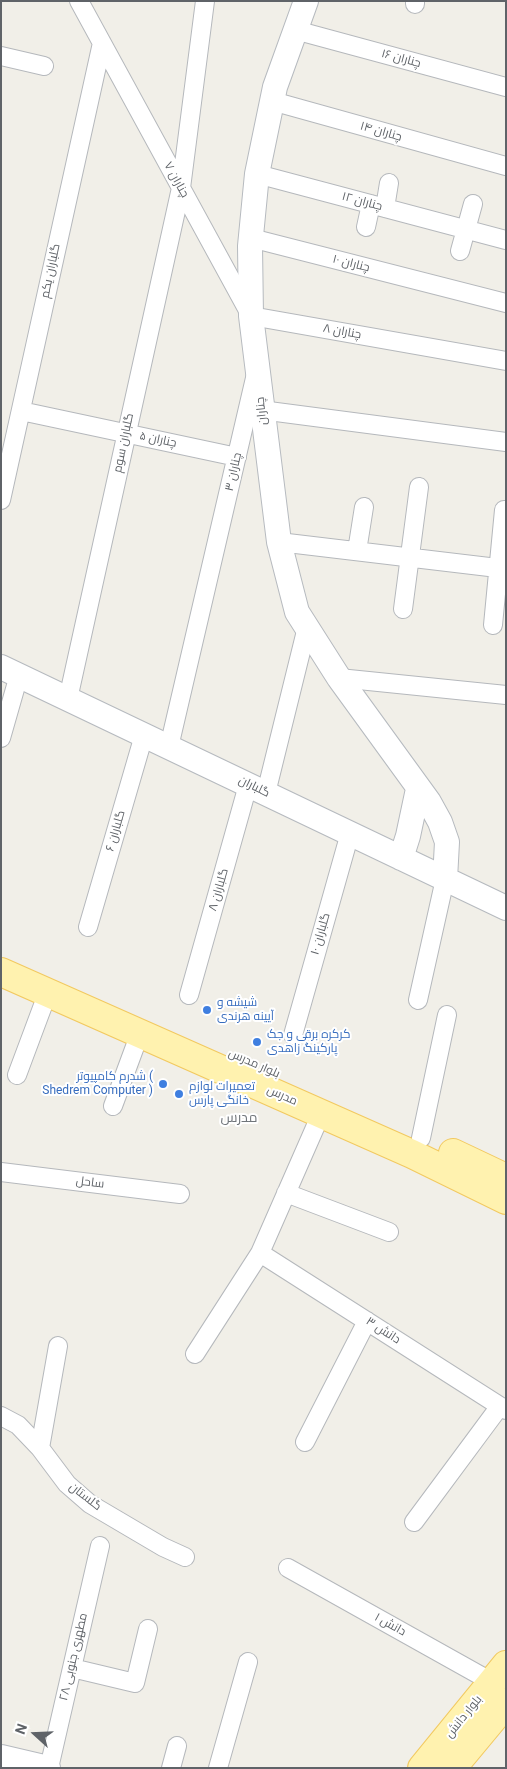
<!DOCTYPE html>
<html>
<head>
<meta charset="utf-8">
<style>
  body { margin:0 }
  #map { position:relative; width:507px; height:1769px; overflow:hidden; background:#f1efe8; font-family:Roboto,sans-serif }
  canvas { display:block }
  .frame { position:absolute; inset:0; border:2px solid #5f6368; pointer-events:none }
  .north { position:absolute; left:10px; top:1709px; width:50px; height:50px; -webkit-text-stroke:4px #fff; paint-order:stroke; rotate:290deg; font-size:14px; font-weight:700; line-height:20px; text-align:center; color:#5f6368 }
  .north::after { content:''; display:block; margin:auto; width:18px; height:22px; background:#5f6368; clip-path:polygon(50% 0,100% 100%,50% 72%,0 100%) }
</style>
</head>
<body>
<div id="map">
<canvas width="507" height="1769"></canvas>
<div class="frame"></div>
<div class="north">N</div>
</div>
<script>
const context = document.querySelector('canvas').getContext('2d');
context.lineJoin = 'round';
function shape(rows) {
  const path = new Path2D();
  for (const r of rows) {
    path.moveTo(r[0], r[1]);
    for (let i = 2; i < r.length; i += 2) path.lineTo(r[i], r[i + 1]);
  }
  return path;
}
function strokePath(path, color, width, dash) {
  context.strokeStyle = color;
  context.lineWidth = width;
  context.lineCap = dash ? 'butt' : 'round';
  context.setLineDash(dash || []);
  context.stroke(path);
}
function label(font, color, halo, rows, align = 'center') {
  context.font = font + ' Roboto,Cairo,sans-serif';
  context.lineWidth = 4;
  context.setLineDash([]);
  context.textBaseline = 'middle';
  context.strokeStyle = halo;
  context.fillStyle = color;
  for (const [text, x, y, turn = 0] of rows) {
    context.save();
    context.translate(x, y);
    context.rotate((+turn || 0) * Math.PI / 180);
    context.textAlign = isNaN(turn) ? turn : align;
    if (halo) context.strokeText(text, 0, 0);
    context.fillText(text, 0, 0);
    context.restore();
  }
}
const street = shape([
  [79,1,251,316,506,361],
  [415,4,415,1],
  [295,30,506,87],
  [1,56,44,66],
  [272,101,506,166],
  [257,174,506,240],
  [385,208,389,183],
  [366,227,371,204],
  [251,238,506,303],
  [460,251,473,204],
  [261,410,506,442],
  [21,411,237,457],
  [1,500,102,43],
  [279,542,506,569],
  [357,551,364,507],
  [403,609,419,487],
  [493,625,504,510],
  [339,678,506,695],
  [68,699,181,188,205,1],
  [1,738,19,675],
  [169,747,255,378],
  [266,793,307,627],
  [88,927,144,735],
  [189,995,248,785],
  [418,1000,445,879],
  [293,1035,350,833],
  [17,1075,48,992],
  [113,1106,140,1033],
  [421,1138,447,1015],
  [1,1172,180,1194],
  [286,1193,389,1232],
  [260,1253,506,1410],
  [195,1354,260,1253,321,1114],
  [1,1416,18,1425,40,1448,67,1484,90,1504,163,1547,185,1557],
  [305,1442,367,1321],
  [40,1448,58,1346],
  [414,1522,500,1406],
  [288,1568,492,1682],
  [72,1668,135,1683,148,1629],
  [49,1768,100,1546],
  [171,1768,177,1746],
  [218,1768,248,1662]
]);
const secondary = shape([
  [306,1,275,87,257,174,250,246,251,316,279,542,297,612,339,678,429,802,440,822,447,842,445,879],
  [1,667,506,908],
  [401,858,408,836,418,789],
  [1,1757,48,1768]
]);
const primary = shape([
  [1,972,412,1154,506,1200],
  [453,1153,506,1178],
  [422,1768,506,1665],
  [452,1768,506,1703]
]);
strokePath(street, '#b5b8bc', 20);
strokePath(secondary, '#b6babf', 26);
strokePath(primary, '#f2c960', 30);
strokePath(street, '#fff', 18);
strokePath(secondary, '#fff', 24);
strokePath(primary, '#fff2af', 28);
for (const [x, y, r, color] of [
  [207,1010,5,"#3f7fe0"],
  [257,1042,5,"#3f7fe0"],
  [163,1084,5,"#3f7fe0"],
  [179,1094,5,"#3f7fe0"]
]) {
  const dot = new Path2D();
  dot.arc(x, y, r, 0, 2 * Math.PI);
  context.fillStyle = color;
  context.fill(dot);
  strokePath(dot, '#fff', 2);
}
label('12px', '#5f6368', '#fff', [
  ["چناران ۱۶",401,59,15],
  ["چناران ۱۴",381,132,16],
  ["چناران ۷",176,180,61],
  ["چناران ۱۲",362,202,15],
  ["چناران ۱۰",351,264,14],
  ["گلباران یکم",51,271,-78],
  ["چناران ۸",342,332,10],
  ["چناران",262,411,-96],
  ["۵ چناران",158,440,12],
  ["گلباران سوم",124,443,-78],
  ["چناران ۳",234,472,-77],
  ["گلباران",254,787,26],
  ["گلباران ۶",116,831,-74],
  ["گلباران ۸",219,890,-74],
  ["گلباران ۱۰",321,934,-74],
  ["بلوار مدرس",254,1064,24],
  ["مدرس",282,1096,24],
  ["ساحل",90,1183,7],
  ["دانش ۳",383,1331,33],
  ["گلستان",85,1497,38],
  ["دانش ۱",390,1625,29],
  ["۲۸ مطهری جنوبی",74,1657,-77],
  ["بلوار دانش",464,1717,-51]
]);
label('12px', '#366cbe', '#fff', [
  ["شیشه و",217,1003],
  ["آیینه هرندی",217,1017],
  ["کرکره برقی و جک",267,1035],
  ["پارکینگ زاهدی",267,1049],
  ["شدرم کامپیوتر (",153,1077,"right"],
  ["Shedrem Computer )",153,1091,"right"],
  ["تعمیرات لوازم",189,1087],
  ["خانگی پارس",189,1101]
], 'left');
label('14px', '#70757a', '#fff', [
  ["مدرس",239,1118]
]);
</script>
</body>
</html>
